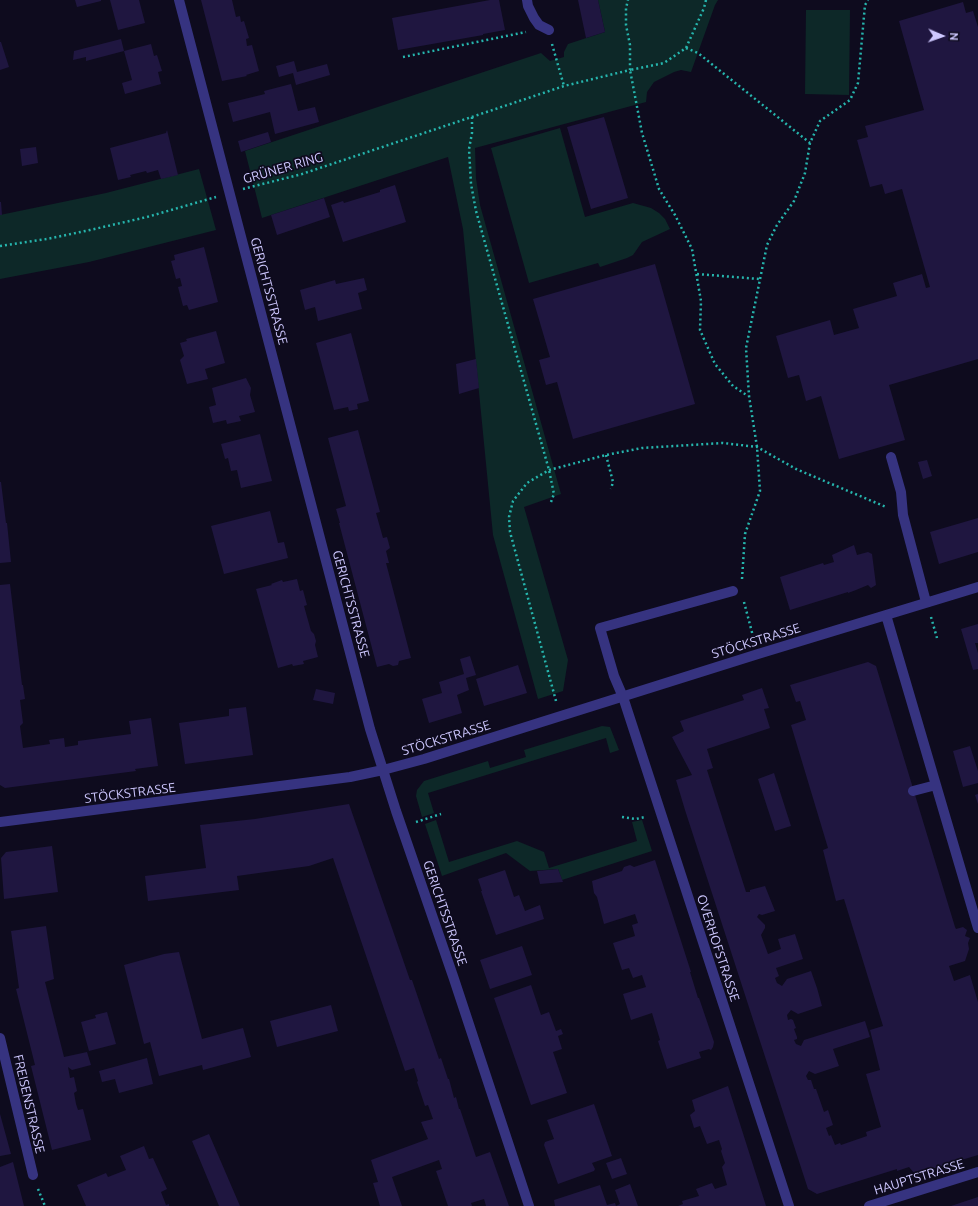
<!DOCTYPE html>
<html>
<head>
<meta charset="utf-8">
<style>
  body { margin:0 }
  #map { position:relative; width:978px; height:1206px; overflow:hidden; background:#0e0b1e; font-family:Ubuntu,sans-serif }
  canvas { display:block }
  .north { position:absolute; left:922px; top:16px; width:40px; height:40px; -webkit-text-stroke:3px #0e0b1e; paint-order:stroke; rotate:92deg; font-size:11px; font-weight:700; line-height:16px; text-align:center; color:#cec8ff }
  .north::after { content:''; display:block; margin:auto; width:14px; height:18px; background:#cec8ff; clip-path:polygon(50% 0,100% 100%,50% 72%,0 100%) }
</style>
</head>
<body>
<div id="map">
<canvas width="978" height="1206"></canvas>
<div class="north">N</div>
</div>
<script>
const context = document.querySelector('canvas').getContext('2d');
context.lineJoin = 'round';
function fill(path, color) {
  context.fillStyle = color;
  context.fill(path, 'evenodd');
}
function shape(rows) {
  const path = new Path2D();
  for (const r of rows) {
    path.moveTo(r[0], r[1]);
    for (let i = 2; i < r.length; i += 2) path.lineTo(r[i], r[i + 1]);
  }
  return path;
}
function strokePath(path, color, width, dash) {
  context.strokeStyle = color;
  context.lineWidth = width;
  context.lineCap = dash ? 'butt' : 'round';
  context.setLineDash(dash || []);
  context.stroke(path);
}
function label(font, color, halo, rows, align = 'center') {
  context.font = font + ' Ubuntu,sans-serif';
  context.lineWidth = 3.5;
  context.setLineDash([]);
  context.textBaseline = 'middle';
  context.strokeStyle = halo;
  context.fillStyle = color;
  for (const [text, x, y, turn = 0] of rows) {
    context.save();
    context.translate(x, y);
    context.rotate((+turn || 0) * Math.PI / 180);
    context.textAlign = isNaN(turn) ? turn : align;
    if (halo) context.strokeText(text, 0, 0);
    context.fillText(text, 0, 0);
    context.restore();
  }
}
fill(shape([
  [598,0,718,0,715,5,691,72,681,70,674,72,654,82,647,92,646,102,475,148,476,178,480,205,561,494,524,507,568,660,563,691,538,699,493,535,463,229,448,157,262,218,245,151,541,53,550,61,564,57,564,52,568,44,605,32],
  [806,10,850,10,849,95,805,94],
  [560,128,585,217,633,203,651,208,659,213,665,219,670,229,642,242,633,255,627,258,600,267,598,263,529,283,491,148],
  [199,169,216,230,89,262,0,279,0,215,106,193],
  [602,726,610,727,619,750,610,753,606,738,428,793,434,813,422,817,416,796,417,790,424,781,488,761,490,768,526,757,524,750],
  [436,820,449,862,517,841,544,852,549,868,637,841,632,822,642,820,652,851,562,880,558,869,530,871,506,853,442,876,425,824]
]), '#0d2828');
fill(shape([
  [75,0,101,0,101,1,77,7],
  [110,0,139,0,145,23,118,30],
  [201,0,232,0,236,17,240,16,241,22,244,21,249,38,246,39,247,46,252,45,259,71,246,75,247,76,222,81],
  [490,0,499,0,505,30,483,34,483,35,398,50,392,18],
  [578,0,598,0,605,32,586,38],
  [963,2,966,13,973,11,978,27,978,359,889,385,905,440,839,459,821,396,806,401,799,375,788,378,776,336,830,320,834,335,859,328,853,309,897,296,893,283,922,274,926,288,930,287,902,189,885,194,882,184,870,187,857,140,868,137,865,126,924,110,899,21],
  [121,39,124,51,86,61,86,57,73,60,74,51],
  [0,42,1,42,9,67,0,70],
  [151,44,154,56,157,55,162,71,158,72,161,84,125,94,122,83,132,80,124,51],
  [294,61,297,72,327,64,330,75,296,85,293,73,279,77,276,66],
  [291,84,298,111,315,107,319,122,275,134,270,112,233,122,228,103,265,94,264,91],
  [604,117,628,198,591,209,567,127],
  [167,130,178,175,161,179,158,170,147,173,146,171,130,175,131,177,118,180,110,148,166,133],
  [268,132,271,142,241,152,238,141],
  [36,147,38,163,22,166,20,149],
  [395,185,406,222,343,242,331,205,343,201,344,203,380,192,380,190],
  [324,198,330,217,277,235,271,215],
  [0,202,1,202,2,215,0,215],
  [204,247,218,302,189,310,187,305,183,306,178,287,182,286,180,278,176,279,171,261,175,260,174,255],
  [655,264,695,404,573,439,557,382,546,385,539,360,550,357,533,299],
  [364,278,367,290,358,293,362,309,318,321,315,307,305,310,300,290,335,280,336,284],
  [216,331,225,363,205,369,208,379,187,384,180,360,184,356,180,343,187,341,186,339],
  [351,333,369,401,357,404,358,409,349,411,348,407,334,410,316,343],
  [476,359,479,388,459,394,456,364],
  [246,378,251,388,250,395,255,412,239,416,241,421,227,424,226,420,213,423,209,407,216,405,212,388],
  [358,430,380,512,376,513,383,538,387,537,390,548,386,551,389,563,386,563,411,658,399,661,398,665,393,666,389,664,377,667,339,523,340,523,336,509,346,506,328,438],
  [260,434,272,481,241,488,237,470,231,471,228,458,225,459,221,444],
  [927,460,932,476,923,479,918,462],
  [0,482,1,482,6,523,7,523,11,562,0,563],
  [270,511,278,543,284,542,288,558,224,574,211,526],
  [978,518,978,552,939,564,930,532],
  [854,545,857,555,868,552,872,554,876,585,871,588,868,585,856,590,848,593,848,592,790,610,780,577,823,563,824,565,834,562,832,555],
  [297,579,300,591,303,590,307,605,304,606,311,631,314,634,316,641,315,645,318,657,303,661,304,664,293,666,292,664,278,668,256,589,272,585,271,584,282,580,283,582],
  [10,584,22,685,23,685,25,699,20,700,23,723,20,726,23,748,50,744,49,740,64,738,65,747,78,745,78,741,131,734,129,721,151,718,158,766,135,769,136,771,5,788,0,785,0,585],
  [978,624,978,643,975,643,978,653,978,669,973,670,961,629],
  [470,656,476,675,466,678,469,690,457,695,462,713,429,723,422,699,442,693,439,682,464,674,460,659],
  [868,662,876,666,955,927,956,929,963,927,967,930,965,936,970,938,968,943,969,949,965,961,949,966,954,981,970,975,978,1002,978,1155,915,1174,909,1167,897,1171,897,1169,817,1194,808,1189,685,810,676,780,692,775,672,737,684,731,680,721,744,700,742,695,762,688,769,708,764,709,770,728,707,749,713,768,707,770,746,892,750,892,750,890,765,886,775,911,762,915,759,914,757,917,765,925,765,928,761,935,768,954,781,949,778,939,795,934,803,959,776,968,779,976,775,978,777,983,782,986,787,979,811,971,817,988,822,1006,798,1014,791,1010,787,1015,788,1020,791,1019,793,1020,796,1028,794,1029,797,1037,797,1039,794,1040,796,1044,801,1046,804,1040,865,1021,870,1037,833,1049,839,1066,815,1074,809,1071,806,1076,808,1080,811,1080,814,1089,816,1089,824,1112,828,1110,833,1125,826,1128,829,1136,831,1135,835,1145,840,1143,841,1145,867,1136,866,1132,881,1127,866,1074,880,1070,870,1030,883,1026,844,899,836,901,823,850,828,848,791,725,806,720,800,701,796,702,790,685],
  [518,665,527,693,484,706,476,679],
  [316,689,335,693,333,704,313,700],
  [246,707,253,755,185,764,179,723,229,716,229,709],
  [970,746,978,771,978,783,963,787,953,751],
  [774,773,791,826,775,831,758,779],
  [978,794,978,804,975,795],
  [349,804,410,980,412,980,439,1059,441,1058,448,1079,449,1079,454,1098,456,1097,459,1109,460,1109,476,1157,490,1152,509,1206,486,1206,484,1199,471,1203,472,1206,448,1206,436,1171,442,1169,439,1160,392,1177,402,1206,380,1206,373,1183,378,1182,371,1160,428,1139,421,1122,433,1119,428,1105,425,1106,417,1082,418,1081,414,1068,405,1071,333,858,309,866,237,876,239,890,148,901,145,876,206,868,200,825,255,819],
  [52,846,58,892,4,899,1,858,6,852],
  [655,860,691,972,690,972,698,998,699,998,714,1042,713,1047,711,1050,709,1049,699,1052,701,1058,667,1069,658,1041,660,1040,652,1013,631,1020,623,994,646,987,642,975,633,978,629,968,622,970,613,943,635,936,632,925,638,923,635,914,604,924,597,897,594,893,592,881,622,871,624,867,630,865,634,867],
  [558,869,563,882,540,884,537,871],
  [505,870,514,897,519,895,525,911,540,905,544,919,496,935,481,891,482,891,478,879],
  [46,926,54,979,45,982,64,1057,87,1052,91,1065,72,1070,68,1067,70,1078,74,1077,77,1091,74,1093,76,1104,78,1110,83,1109,91,1140,52,1150,31,1066,35,1065,16,989,19,988,11,931],
  [522,946,532,975,490,989,480,960],
  [179,952,202,1039,243,1028,251,1057,203,1070,202,1065,159,1076,150,1042,144,1044,124,965,164,954],
  [531,985,541,1015,549,1012,556,1031,561,1029,563,1034,558,1036,562,1049,553,1052,567,1093,531,1105,494,998],
  [331,1005,338,1031,277,1047,270,1021],
  [107,1012,116,1044,89,1051,81,1022,96,1018,95,1015],
  [147,1058,153,1084,119,1093,115,1079,102,1082,99,1071],
  [728,1086,766,1206,678,1206,683,1204,682,1201,699,1196,696,1189,712,1183,715,1189,727,1185,722,1167,725,1163,721,1151,722,1149,719,1140,707,1144,700,1126,694,1128,690,1115,695,1111,692,1100],
  [594,1104,612,1156,592,1163,595,1169,594,1171,558,1184,544,1145,545,1142,554,1139,547,1120],
  [0,1114,11,1154,0,1156],
  [209,1134,240,1206,219,1206,192,1141],
  [144,1146,149,1159,153,1158,167,1189,161,1192,166,1205,169,1204,169,1206,86,1206,77,1185,106,1173,108,1177,126,1170,120,1156],
  [621,1158,627,1174,612,1179,606,1163],
  [13,1162,24,1206,0,1206,0,1167],
  [630,1184,638,1206,616,1206,620,1204,615,1190],
  [600,1185,607,1205,615,1203,616,1206,555,1206,554,1200],
  [978,1197,978,1206,951,1206]
]), '#1f1640');
strokePath(shape([
  [706,0,704,8,686,48,664,63,630,70,642,133,659,189,675,215,692,249,701,301,700,330,715,364,733,386,748,396],
  [552,44,564,86],
  [686,48,698,53,810,143],
  [403,57,526,32],
  [472,117,472,133,469,149,471,184,476,211,549,470,554,494,551,502],
  [243,189,302,174,564,86,630,70,630,45,626,25,626,8,628,0],
  [0,246,47,239,90,230,147,217,216,197],
  [697,274,759,279],
  [606,455,613,482,611,489],
  [742,579,745,534,760,491,757,447,749,396,746,348,767,245,777,225,794,201,805,173,810,143,820,121,850,100,858,83,865,5,868,0],
  [744,602,754,640],
  [931,617,937,638],
  [556,701,510,532,509,517,513,501,527,483,549,470,606,455,642,448,723,443,757,447,796,469,886,507],
  [622,817,636,819,645,817],
  [416,822,441,814],
  [38,1189,45,1206]
]), '#26b5ad', 2.5, [2, 3]);
strokePath(shape([
  [179,0,370,729,396,811,454,979,529,1206],
  [527,0,528,6,534,18,539,25,549,30],
  [891,457,901,492,903,515,926,602],
  [733,591,600,628,614,676,623,697,789,1206],
  [886,615,978,928],
  [913,791,936,785],
  [0,822,350,777,383,770,424,759,758,654,978,587],
  [0,1038,33,1175],
  [869,1206,978,1172]
]), '#363380', 10);
label('13px', '#cec8ff', '#0e0b1e', [
  ["GRÜNER RING",283,168,-16],
  ["GERICHTSSTRASSE",269,291,75],
  ["GERICHTSSTRASSE",351,604,75],
  ["STÖCKSTRASSE",756,641,-17],
  ["STÖCKSTRASSE",446,738,-17],
  ["STÖCKSTRASSE",130,793,-7],
  ["GERICHTSSTRASSE",445,913,71],
  ["OVERHOFSTRASSE",718,948,72],
  ["FREISENSTRASSE",29,1104,77],
  ["HAUPTSTRASSE",919,1177,-17]
]);
</script>
</body>
</html>
